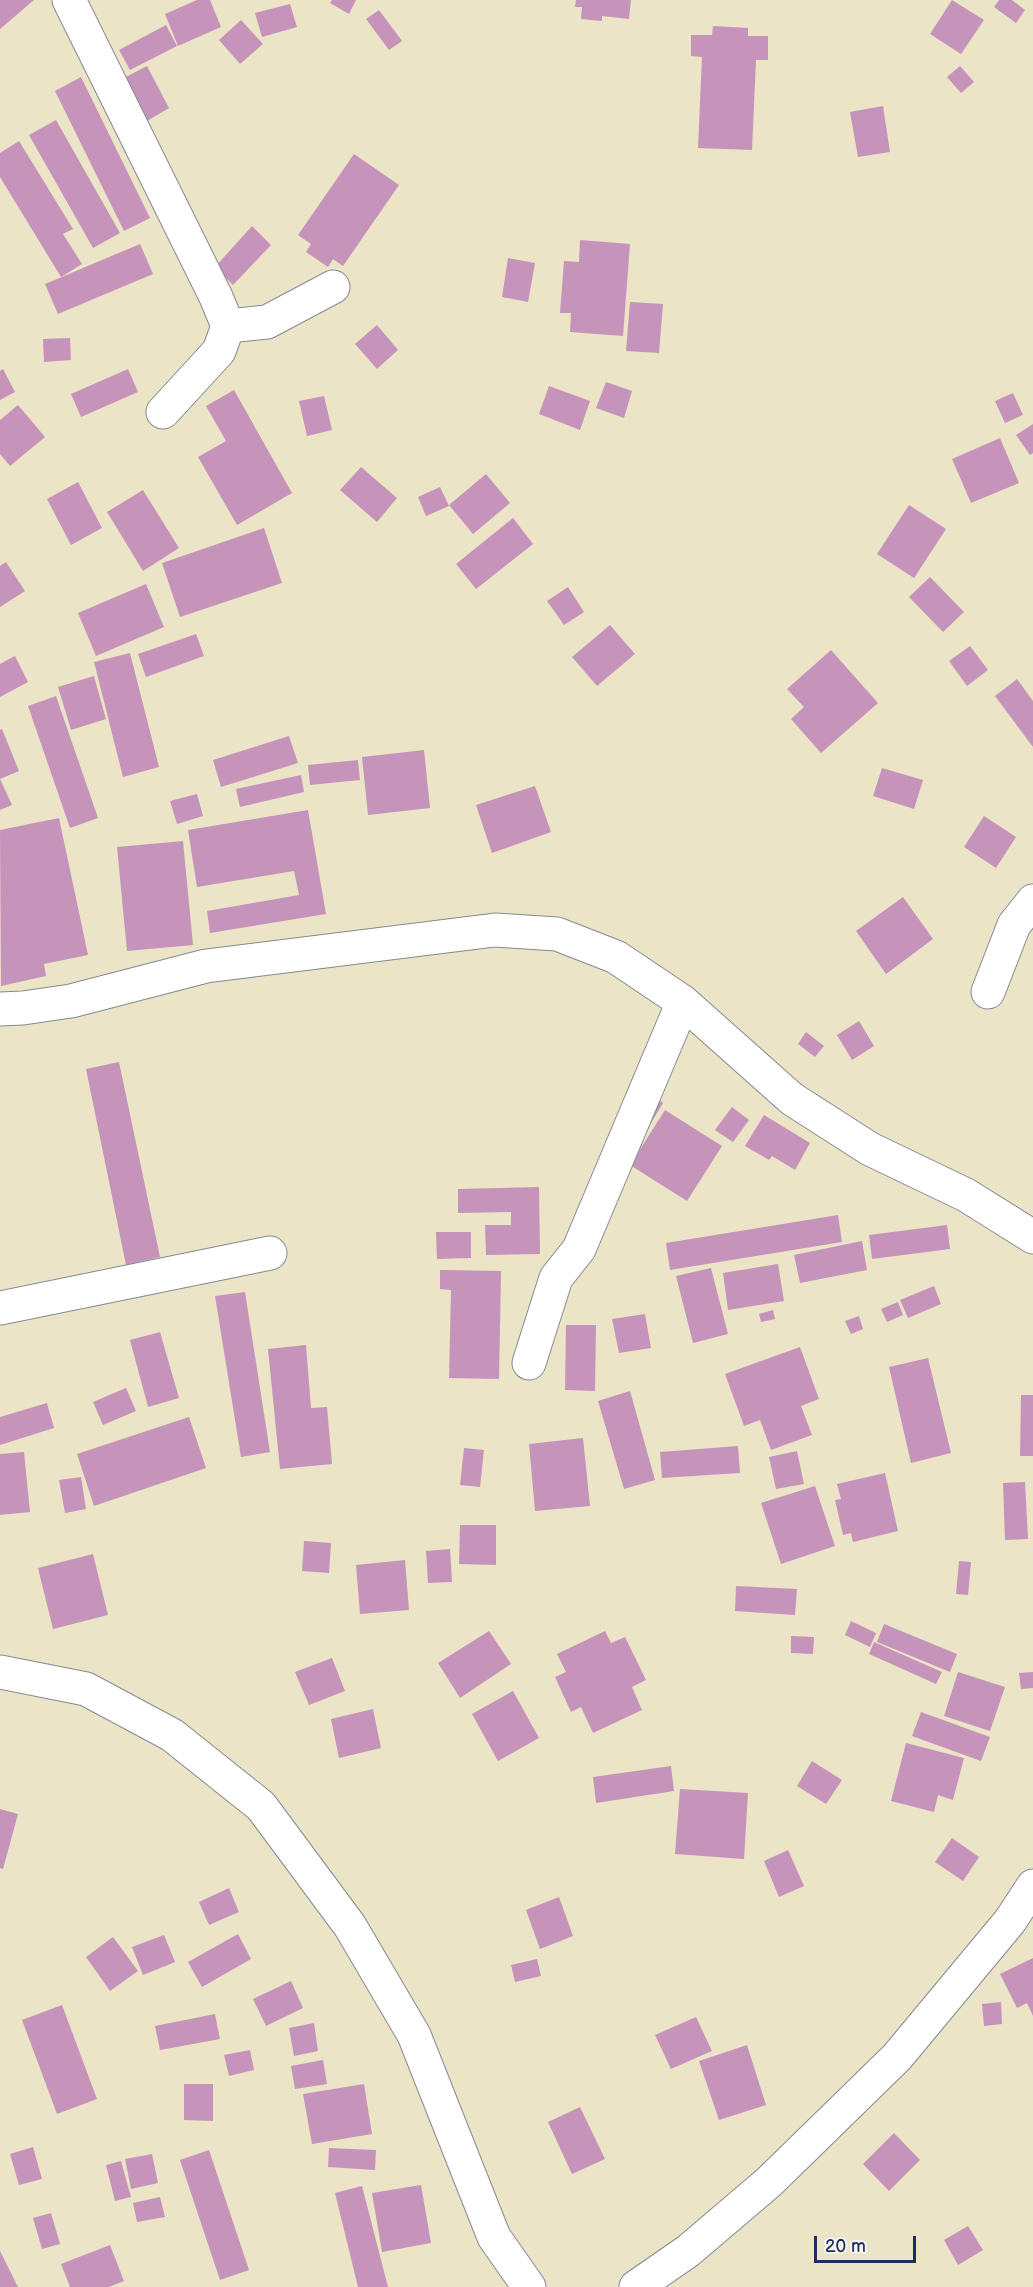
<!DOCTYPE html>
<html>
<head>
<meta charset="utf-8">
<style>
  body { margin:0 }
  #map { position:relative; width:1033px; height:2287px; overflow:hidden; background:#ebe4c6; font-family:"Balsamiq Sans",sans-serif }
  canvas { display:block }
  .scale { position:absolute; left:814px; top:2236px; width:102px; height:27px; box-sizing:border-box; border:3px solid #1b2f5e; border-top:0; padding-left:8px; font-size:18px; line-height:21px; white-space:nowrap; color:#1b2f5e; -webkit-text-stroke:4px #f6f6f2; paint-order:stroke }
</style>
</head>
<body>
<div id="map">
<canvas width="1033" height="2287"></canvas>
<div class="scale">20 m</div>
</div>
<script>
const context = document.querySelector('canvas').getContext('2d');
context.lineJoin = 'round';
function fill(path, color) {
  context.fillStyle = color;
  context.fill(path, 'evenodd');
}
function shape(rows) {
  const path = new Path2D();
  for (const r of rows) {
    path.moveTo(r[0], r[1]);
    for (let i = 2; i < r.length; i += 2) path.lineTo(r[i], r[i + 1]);
  }
  return path;
}
function strokePath(path, color, width, dash) {
  context.strokeStyle = color;
  context.lineWidth = width;
  context.lineCap = dash ? 'butt' : 'round';
  context.setLineDash(dash || []);
  context.stroke(path);
}
fill(shape([
  [0,0,34,0,0,29],
  [197,0,210,0,221,27,178,46,165,14],
  [332,0,356,0,349,14,330,3],
  [576,0,631,0,629,19,602,16,602,21,581,19,582,7,575,7],
  [952,0,984,20,961,54,930,34],
  [999,0,1012,0,1025,10,1016,23,994,7],
  [290,4,297,27,262,37,255,13],
  [379,10,402,41,389,50,366,19],
  [241,20,263,44,240,64,219,40],
  [166,25,177,46,130,70,119,50],
  [713,26,748,28,748,36,768,36,768,60,756,60,752,150,698,148,702,57,691,56,691,35,712,35],
  [147,66,169,108,147,121,124,78],
  [960,66,974,82,961,93,947,77],
  [81,77,150,218,124,231,55,91],
  [883,106,890,152,858,157,850,112],
  [56,120,120,233,93,248,29,135],
  [19,141,73,229,63,234,82,264,61,277,0,177,0,153],
  [354,154,399,185,343,266,333,259,328,267,306,252,311,244,298,235],
  [252,226,271,245,233,285,215,267],
  [580,240,630,244,623,336,570,332,571,313,560,313,564,261,579,262],
  [140,244,153,274,58,314,45,284],
  [508,258,535,263,528,302,502,297],
  [630,302,663,304,659,353,626,351],
  [377,325,398,350,377,369,355,344],
  [70,338,71,360,44,362,43,339],
  [3,369,15,392,0,400,0,371],
  [128,369,138,392,81,417,71,394],
  [606,382,632,391,624,418,596,408],
  [549,386,590,401,580,430,539,414],
  [234,390,292,493,237,525,198,457,226,441,206,406],
  [1013,393,1023,415,1005,423,995,401],
  [324,396,332,430,307,436,299,401],
  [18,405,45,437,10,466,0,454,0,420],
  [1033,424,1033,453,1030,455,1016,435],
  [1000,438,1019,483,971,503,952,459],
  [361,467,397,498,377,522,340,490],
  [486,474,510,503,473,534,449,505],
  [78,482,102,528,71,545,47,499],
  [440,487,449,506,426,516,418,497],
  [143,490,179,548,143,571,107,512],
  [909,505,946,529,914,578,877,554],
  [513,518,533,544,476,589,456,564],
  [264,528,282,583,180,617,162,563],
  [6,562,25,591,0,607,0,566],
  [930,577,964,612,943,632,909,597],
  [146,584,164,627,96,656,78,613],
  [568,587,584,612,564,625,547,601],
  [610,625,635,654,597,686,572,657],
  [196,634,204,656,146,677,138,654],
  [970,646,988,670,967,686,949,661],
  [831,650,878,703,821,753,791,719,804,707,787,689],
  [130,653,159,767,123,777,94,662],
  [15,656,28,682,0,697,0,664],
  [94,676,106,719,71,730,58,687],
  [1017,679,1033,701,1033,747,995,696],
  [56,696,98,818,70,828,28,706],
  [2,729,19,771,0,779,12,805,0,810,0,730],
  [289,736,298,763,221,787,213,760],
  [424,750,430,808,368,815,362,757],
  [358,760,360,780,310,785,308,765],
  [882,768,923,780,914,809,873,796],
  [301,775,304,792,240,807,236,789],
  [535,786,551,832,492,853,476,805],
  [197,794,203,816,177,824,170,801],
  [308,810,326,914,210,933,207,911,299,895,294,871,197,887,188,830],
  [984,816,1016,837,996,868,964,847],
  [59,818,88,955,44,964,46,976,1,986,0,830],
  [183,841,193,945,127,951,117,847],
  [903,897,933,939,886,974,856,931],
  [859,1021,874,1046,852,1060,837,1035],
  [806,1032,824,1046,815,1057,798,1044],
  [119,1062,160,1257,126,1265,86,1069],
  [655,1097,663,1103,651,1123,643,1118],
  [732,1107,749,1120,733,1142,715,1130],
  [665,1110,722,1146,687,1201,630,1165],
  [764,1115,810,1143,795,1170,772,1156,769,1160,745,1146],
  [539,1187,540,1254,486,1255,485,1225,511,1225,511,1212,458,1213,458,1189],
  [838,1215,842,1242,670,1270,666,1243],
  [947,1225,950,1249,872,1259,869,1235],
  [436,1232,471,1232,471,1258,437,1259],
  [862,1241,867,1270,800,1283,794,1255],
  [778,1264,784,1301,728,1310,723,1273],
  [711,1268,728,1334,693,1343,676,1276],
  [440,1270,501,1271,499,1379,449,1378,451,1290,440,1289],
  [934,1286,941,1304,908,1318,900,1300],
  [245,1292,270,1452,241,1457,215,1296],
  [898,1302,903,1315,887,1322,881,1309],
  [773,1310,775,1319,761,1322,759,1314],
  [645,1314,651,1348,619,1353,612,1319],
  [859,1316,863,1329,851,1334,845,1321],
  [566,1325,596,1325,595,1391,565,1390],
  [160,1332,179,1398,148,1407,130,1340],
  [306,1345,311,1408,327,1407,332,1464,280,1469,268,1349],
  [800,1347,819,1399,801,1406,812,1435,771,1450,760,1420,744,1426,725,1374],
  [928,1358,951,1453,911,1463,889,1367],
  [126,1388,136,1411,103,1425,93,1402],
  [630,1391,655,1480,624,1489,598,1401],
  [1021,1395,1033,1395,1033,1456,1020,1456],
  [47,1403,54,1428,0,1445,0,1417],
  [189,1417,206,1468,94,1506,77,1454],
  [583,1438,590,1506,535,1511,529,1444],
  [738,1446,740,1473,662,1478,660,1452],
  [464,1448,484,1450,480,1487,460,1485],
  [797,1451,804,1484,776,1489,769,1457],
  [24,1452,30,1512,0,1515,0,1454],
  [885,1473,898,1531,853,1542,851,1533,843,1535,835,1500,841,1499,837,1484],
  [81,1477,86,1509,65,1513,59,1480],
  [1025,1482,1028,1539,1005,1540,1003,1483],
  [815,1486,835,1546,781,1564,761,1503],
  [460,1525,496,1525,496,1565,459,1564],
  [304,1541,331,1543,329,1573,302,1571],
  [450,1549,452,1582,428,1583,426,1551],
  [93,1554,108,1615,53,1629,38,1568],
  [405,1560,409,1610,360,1614,356,1565],
  [959,1561,971,1562,968,1595,956,1594],
  [736,1586,797,1589,795,1615,735,1611],
  [851,1621,876,1633,870,1647,845,1635],
  [884,1624,957,1654,950,1672,877,1642],
  [489,1631,511,1664,460,1698,438,1663],
  [605,1631,611,1643,625,1637,646,1680,632,1687,642,1710,593,1733,581,1707,571,1712,555,1677,566,1672,557,1654],
  [791,1636,814,1637,813,1654,791,1653],
  [874,1642,942,1672,936,1684,869,1654],
  [332,1658,345,1691,309,1705,295,1672],
  [958,1672,1005,1687,990,1731,944,1716],
  [1033,1672,1033,1688,1021,1689,1019,1673],
  [513,1691,539,1738,498,1761,472,1714],
  [373,1709,381,1748,339,1758,331,1719],
  [921,1712,990,1737,981,1761,912,1736],
  [906,1743,964,1758,953,1800,938,1795,934,1812,891,1801],
  [812,1761,842,1780,826,1804,797,1786],
  [671,1766,674,1791,596,1803,593,1777],
  [680,1789,748,1793,744,1859,675,1854],
  [0,1809,18,1814,3,1869,0,1868],
  [952,1838,979,1857,963,1881,935,1862],
  [788,1850,804,1886,779,1897,764,1861],
  [229,1888,239,1912,209,1925,199,1902],
  [559,1897,573,1936,540,1949,526,1910],
  [238,1934,251,1959,202,1987,188,1962],
  [164,1935,175,1962,143,1975,132,1947],
  [113,1937,138,1971,110,1991,86,1957],
  [1033,1958,1033,2016,1027,2003,1017,2008,1000,1974],
  [537,1959,541,1976,515,1982,511,1965],
  [291,1981,303,2008,266,2026,253,1999],
  [1001,2002,1002,2024,984,2026,982,2004],
  [62,2005,97,2099,57,2114,22,2020],
  [215,2014,220,2039,160,2050,155,2026],
  [696,2017,712,2051,671,2069,655,2035],
  [314,2023,318,2051,294,2056,289,2028],
  [747,2045,766,2105,719,2120,699,2061],
  [250,2050,254,2070,229,2076,224,2055],
  [323,2060,327,2084,295,2089,291,2066],
  [184,2084,213,2084,213,2121,184,2120],
  [364,2084,372,2134,312,2144,303,2094],
  [580,2107,605,2159,572,2174,548,2122],
  [894,2133,920,2160,889,2191,863,2164],
  [33,2147,42,2179,19,2185,10,2154],
  [329,2148,376,2150,375,2170,328,2167],
  [209,2150,249,2270,220,2280,180,2160],
  [152,2154,158,2183,131,2189,125,2159],
  [121,2161,131,2197,115,2201,106,2165],
  [421,2185,431,2243,382,2252,372,2193],
  [362,2186,388,2287,358,2287,335,2193],
  [160,2197,165,2217,137,2222,133,2203],
  [51,2213,60,2244,42,2249,33,2218],
  [968,2226,983,2250,958,2265,944,2240],
  [110,2245,124,2281,109,2287,70,2287,61,2264],
  [0,2251,18,2287,0,2287]
]), '#c694ba');
const minor = shape([
  [69,0,216,297,228,326,219,351,163,412],
  [228,326,267,322,333,287],
  [988,992,1014,925,1033,901],
  [0,1009,23,1008,71,1001,206,966,495,930,557,934,616,957,683,1002,792,1099,870,1149,966,1195,1033,1237],
  [0,1308,270,1253],
  [529,1363,556,1278,579,1249,683,1002],
  [0,1672,86,1689,172,1735,261,1806,350,1926,414,2035,494,2237,529,2287],
  [636,2287,688,2251,769,2182,897,2057,1010,1921,1033,1886]
]);
strokePath(minor, '#838a92', 35);
strokePath(minor, '#fff', 33);
</script>
</body>
</html>
